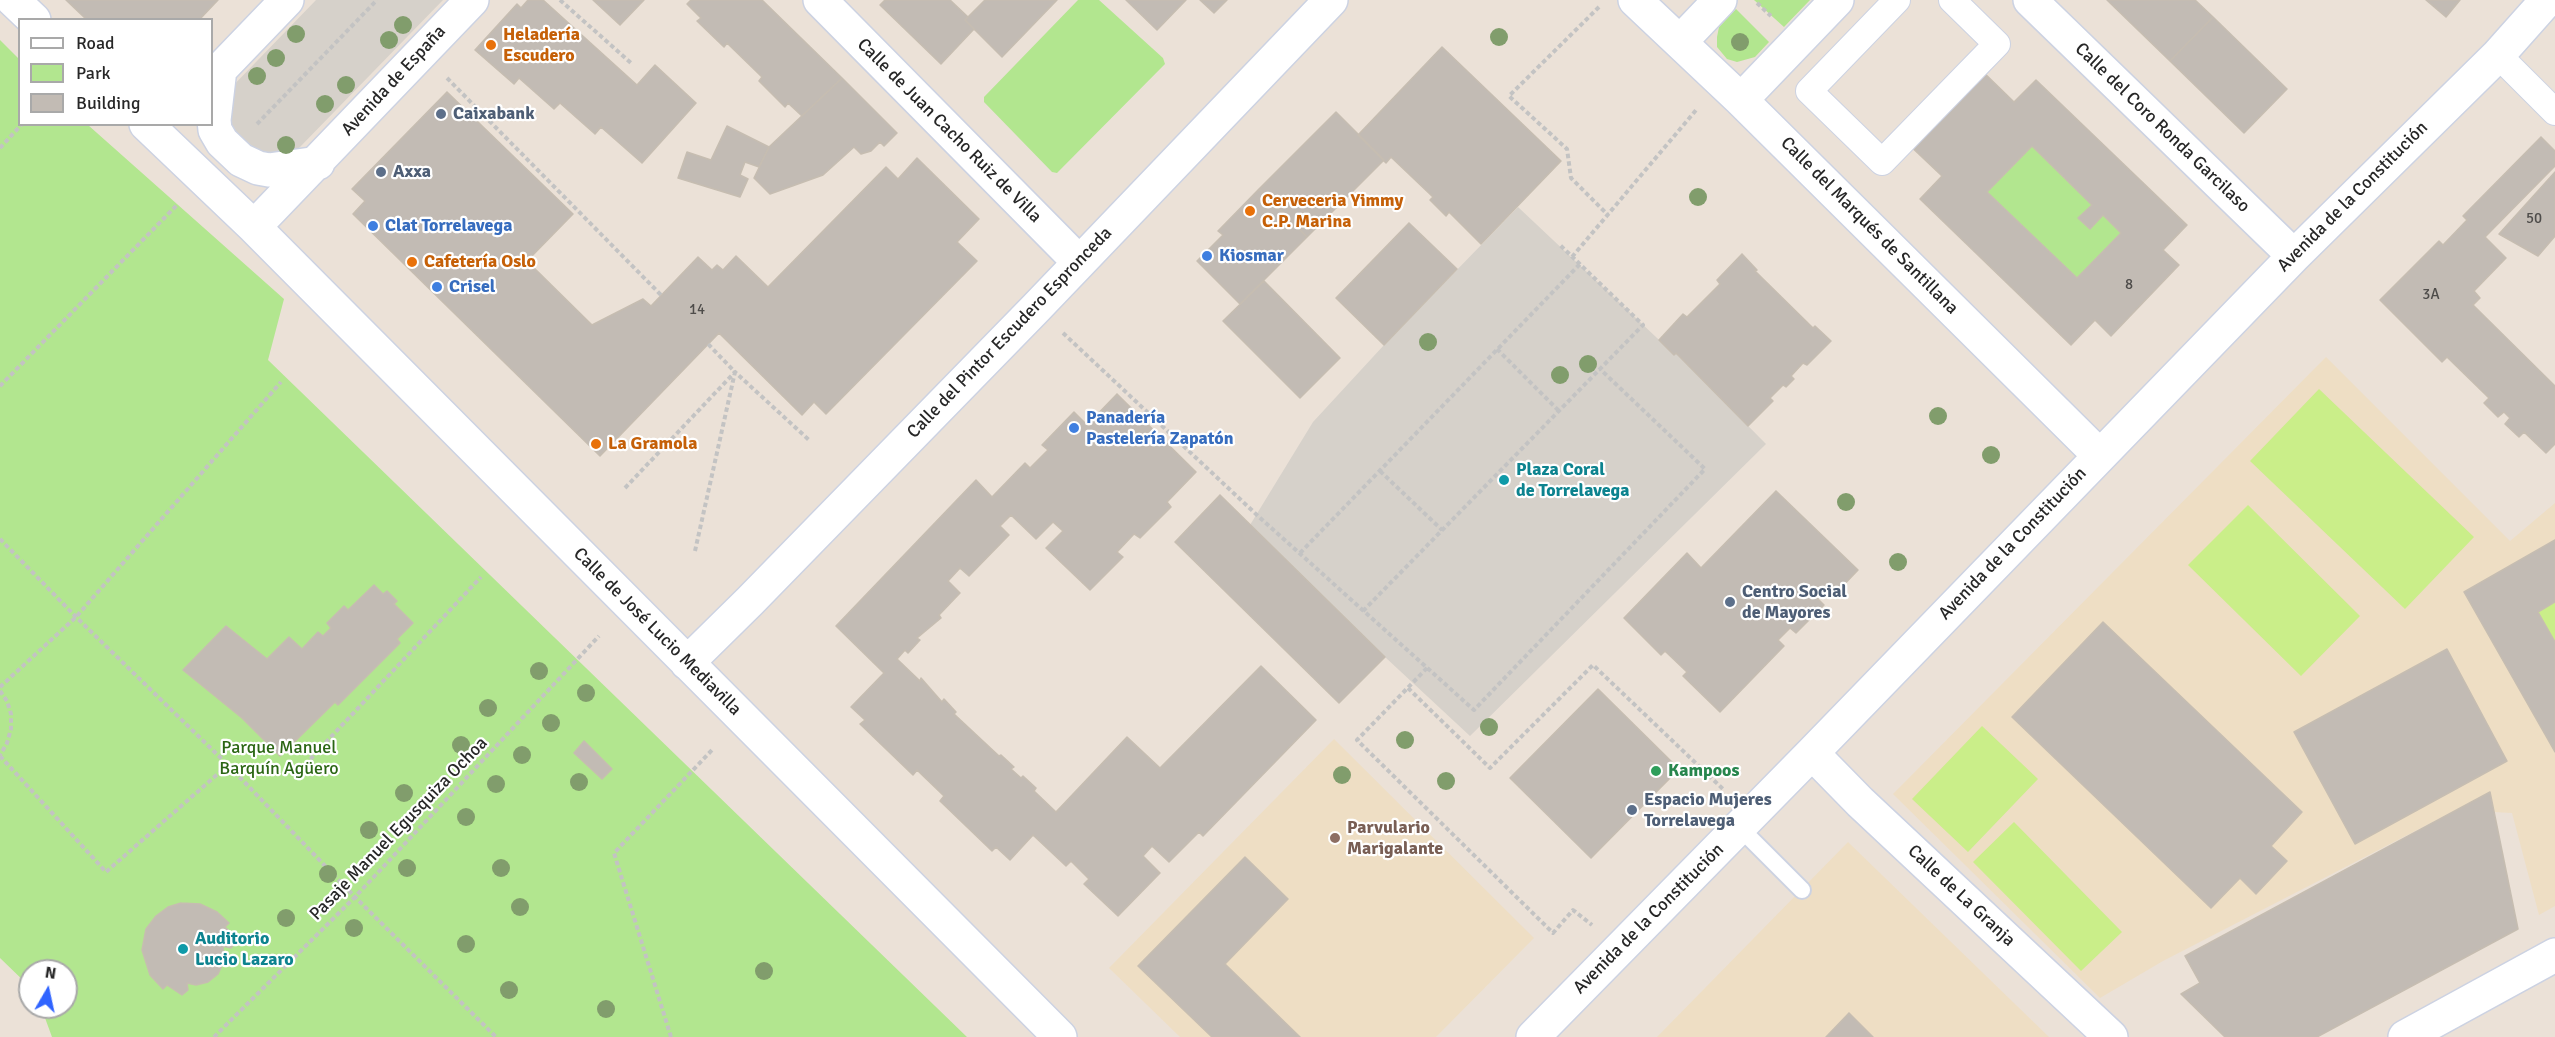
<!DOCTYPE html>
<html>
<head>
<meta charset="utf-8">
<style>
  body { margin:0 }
  #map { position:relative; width:2555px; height:1037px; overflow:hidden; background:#ebe1d7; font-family:Signika,sans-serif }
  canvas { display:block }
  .legend { position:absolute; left:18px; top:18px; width:195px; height:108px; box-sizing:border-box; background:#fff; border:2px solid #a9a9a9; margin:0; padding:8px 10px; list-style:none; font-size:18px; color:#272727 }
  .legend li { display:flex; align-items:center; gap:12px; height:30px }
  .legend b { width:30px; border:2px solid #a9a9a9 }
  .north { position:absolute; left:18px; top:959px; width:60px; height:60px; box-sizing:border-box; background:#fff; border:2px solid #a9a9a9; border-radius:50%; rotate:9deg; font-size:16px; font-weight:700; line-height:24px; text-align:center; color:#272727 }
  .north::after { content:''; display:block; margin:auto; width:21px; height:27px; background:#3064ff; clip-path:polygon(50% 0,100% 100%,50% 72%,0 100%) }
</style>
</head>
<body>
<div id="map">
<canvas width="2555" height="1037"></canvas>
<ul class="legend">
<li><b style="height:8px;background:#fff"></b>Road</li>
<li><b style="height:16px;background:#b2e68f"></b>Park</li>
<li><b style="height:16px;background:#c2bbb4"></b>Building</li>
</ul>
<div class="north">N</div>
</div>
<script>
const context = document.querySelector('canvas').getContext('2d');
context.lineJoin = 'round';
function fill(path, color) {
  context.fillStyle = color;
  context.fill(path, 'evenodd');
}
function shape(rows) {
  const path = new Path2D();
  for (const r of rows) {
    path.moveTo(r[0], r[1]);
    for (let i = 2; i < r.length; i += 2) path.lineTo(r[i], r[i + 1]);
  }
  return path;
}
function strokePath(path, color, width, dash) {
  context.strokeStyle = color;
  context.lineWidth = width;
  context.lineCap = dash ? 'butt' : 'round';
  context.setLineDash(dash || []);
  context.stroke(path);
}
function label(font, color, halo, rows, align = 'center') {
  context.font = font + ' Signika,sans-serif';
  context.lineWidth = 4.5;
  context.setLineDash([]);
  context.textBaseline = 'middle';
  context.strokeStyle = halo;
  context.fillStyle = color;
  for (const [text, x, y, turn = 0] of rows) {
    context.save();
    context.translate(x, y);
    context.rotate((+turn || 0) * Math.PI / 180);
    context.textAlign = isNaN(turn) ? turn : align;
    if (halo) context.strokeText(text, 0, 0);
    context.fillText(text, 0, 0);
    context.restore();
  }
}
fill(shape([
  [2326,357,2510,541,2555,503,2555,906,2539,915,2512,813,2494,812,2489,793,2163,961,2100,998,1893,794],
  [1334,739,1534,938,1436,1037,1180,1037,1109,968],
  [1848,842,2049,1037,1657,1037]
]), '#eedec4');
fill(shape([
  [1078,0,1099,0,1163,58,1165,64,1057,173,1052,172,984,102,984,97],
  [1754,0,1810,0,1784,27],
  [1736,9,1769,42,1755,57,1737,62,1727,59,1717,47,1717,37,1719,27],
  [0,40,19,59,20,124,88,125,284,299,268,360,967,1037,52,1037,41,1007,66,1007,66,971,30,971,30,987,0,958],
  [2032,146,2092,205,2079,219,2090,229,2103,215,2121,233,2077,278,1987,192]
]), '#b2e68f');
fill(shape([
  [2319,389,2474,537,2405,609,2250,461],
  [2248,505,2360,616,2301,676,2188,565],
  [2555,602,2555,642,2538,612],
  [1982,726,2038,779,1968,852,1912,799],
  [2014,822,2122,932,2081,971,1973,862]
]), '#caee89');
fill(shape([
  [316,0,443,0,300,147,292,153,270,157,249,149,229,126,227,92],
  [1518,207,1674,354,1676,353,1766,444,1470,736,1385,657,1250,525,1313,422,1384,345]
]), '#d6d1ca');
const building = shape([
  [66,0,218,0,199,20,87,20,66,0],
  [528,0,543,0,637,85,655,65,696,103,642,163,601,127,595,134,560,103,554,109,519,78,514,84,475,50,517,4,521,8,528,0],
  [593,0,644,0,620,25,593,0],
  [691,0,762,0,842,78,802,116,788,103,785,107,759,81,762,77,727,43,724,47,697,21,701,18,687,4,691,0],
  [885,0,950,0,968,17,965,20,974,29,941,64,880,5,885,0],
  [985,0,1057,0,1002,57,965,20,985,0],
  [1126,0,1186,0,1157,30,1126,0],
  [1200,0,1227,0,1214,13,1200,0],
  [2107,0,2195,0,2213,17,2170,61,2107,0],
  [2426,0,2460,0,2446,17,2426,0],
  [2213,17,2287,89,2244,133,2170,61,2213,17],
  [1442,47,1561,161,1481,244,1449,212,1446,216,1430,200,1433,197,1391,157,1386,163,1358,135,1442,47],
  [1976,65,2014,102,2036,80,2187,225,2163,250,2179,265,2111,336,2095,320,2071,345,1920,199,1942,176,1904,140,1976,65],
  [2032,146,2092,205,2078,218,2090,229,2103,215,2121,233,2077,278,1987,192,2032,146],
  [842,78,897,133,884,146,880,142,871,151,861,154,854,147,823,175,770,194,754,178,769,147,842,78],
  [447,92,573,214,527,261,592,325,643,299,651,306,698,257,712,270,717,265,723,270,736,256,768,287,886,167,898,179,917,158,979,219,957,242,977,261,826,414,814,402,802,415,719,333,600,456,353,214,365,201,352,189,447,92],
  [1336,112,1384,160,1307,237,1259,189,1336,112],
  [727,126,769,147,759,167,745,162,740,175,748,179,740,197,678,178,687,152,711,160,727,126],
  [2541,137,2555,151,2555,166,2485,237,2506,258,2474,291,2480,298,2473,305,2555,386,2555,444,2546,453,2524,432,2519,437,2505,424,2510,418,2504,412,2498,417,2484,403,2489,398,2447,357,2442,362,2380,300,2439,241,2443,245,2467,220,2463,216,2541,137],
  [2555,172,2555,236,2538,256,2499,234,2555,172],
  [1259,189,1307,237,1240,304,1197,261,1223,235,1218,231,1259,189],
  [1409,223,1457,269,1384,345,1336,298,1409,223],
  [1742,254,1757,270,1755,271,1813,328,1815,326,1831,341,1807,365,1803,363,1791,376,1794,379,1786,387,1783,385,1770,398,1773,401,1748,426,1676,353,1674,355,1659,340,1683,314,1687,317,1720,284,1717,280,1742,254],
  [1264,281,1340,358,1300,398,1223,321,1264,281],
  [1117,394,1196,472,1167,502,1171,507,1140,538,1134,534,1117,552,1123,557,1090,590,1046,548,1063,531,1053,522,1036,539,1011,515,1000,526,1009,535,969,576,960,568,948,581,960,593,939,615,941,618,917,638,920,640,908,653,905,650,897,659,920,681,921,678,942,702,944,699,956,712,954,714,999,756,1001,755,1014,767,1011,769,1021,778,1023,776,1036,788,1034,791,1056,812,1127,737,1160,768,1261,666,1316,720,1203,836,1199,832,1169,862,1152,846,1143,856,1160,873,1118,916,1084,884,1089,879,1071,861,1066,866,1033,835,1010,860,996,847,992,851,940,801,944,796,917,770,913,775,860,724,865,720,851,707,884,673,836,626,976,480,992,497,1025,463,1030,468,1048,450,1042,445,1074,412,1087,425,1117,394],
  [1776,491,1858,570,1836,593,1830,587,1818,599,1824,605,1796,633,1790,628,1778,640,1784,646,1720,712,1683,676,1687,672,1665,651,1661,655,1624,618,1687,553,1701,568,1776,491],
  [1220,495,1385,657,1339,703,1175,542,1220,495],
  [2555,540,2555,602,2538,612,2555,642,2555,752,2464,592,2555,540],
  [374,585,383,594,387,591,397,601,394,604,413,623,397,639,400,643,338,705,335,702,280,756,242,718,183,670,226,626,267,659,289,637,302,649,318,632,323,636,331,628,327,623,344,606,348,610,374,585],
  [2103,622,2302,812,2271,846,2287,861,2256,894,2240,878,2211,908,2012,717,2103,622],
  [2447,649,2507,761,2355,844,2294,732,2447,649],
  [1598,689,1679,769,1591,858,1510,778,1598,689],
  [584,741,612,769,602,779,574,753,584,741],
  [2490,792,2518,929,2317,1037,2225,1037,2181,994,2200,983,2185,956,2490,792],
  [1245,857,1288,899,1225,964,1300,1037,1212,1037,1138,966,1245,857],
  [181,903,200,904,217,912,229,923,225,927,234,936,236,941,231,948,223,946,224,961,218,974,208,982,196,985,187,983,188,990,182,995,167,985,163,989,150,975,142,950,146,929,156,916,168,907,181,903],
  [1849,1013,1873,1037,1826,1037,1849,1013]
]);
fill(building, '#c2bbb4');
strokePath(building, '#c6bdb1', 1.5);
const service = shape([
  [1739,827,1802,890]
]);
const pedestrian = shape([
  [1897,0,1809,91,1882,162,1997,44,1952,0],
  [2498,55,2555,112]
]);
const minor = shape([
  [13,0,34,20],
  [820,0,1079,262],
  [1635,0,1741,100,2099,455],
  [2030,0,2294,256],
  [1680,42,1720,0],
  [220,69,214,120,215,130,222,142,241,160,258,168,269,170,318,163],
  [212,78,287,0],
  [1741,100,1837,0],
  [146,124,254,227,1060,1037],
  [254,227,472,0],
  [687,663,750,601,1036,308,1331,0],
  [1812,753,1860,802,2111,1037],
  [1533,1037,1812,753,2294,256,2498,55,2547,0],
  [2405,1037,2555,955]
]);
strokePath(service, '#ccd2e2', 20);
strokePath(pedestrian, '#ccd2e2', 28);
strokePath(minor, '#ccd2e2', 36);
strokePath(shape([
  [560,0,631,63],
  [1757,3,1771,16],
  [1599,7,1509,96,1567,149,1571,178,1608,215],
  [447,78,661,295],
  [257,124,377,0],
  [0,148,22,124],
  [1572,257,1697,109],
  [1063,333,1258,516,1474,710,1705,469,1600,369],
  [1497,349,1559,411],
  [0,386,177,205],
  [1380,471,1442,530],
  [625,488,735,372,809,440],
  [0,539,76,617,228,765,355,897,496,1037],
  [695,551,735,372,708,344],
  [1300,553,1580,264],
  [1363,611,1643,325,1559,244],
  [1427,668,1357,740,1553,933,1573,910,1592,925],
  [0,687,76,617,281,382],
  [1408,688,1490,768,1593,665,1724,790],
  [0,691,7,701,11,714,11,729,7,743,0,755],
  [0,756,106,872,228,765],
  [300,770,481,577],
  [214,1037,355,897,599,636],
  [671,1037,614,853,713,749]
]), '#c3c3c3', 4, [4.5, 3]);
strokePath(service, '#fff', 16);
strokePath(pedestrian, '#fff', 26);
strokePath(minor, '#fff', 33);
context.fillStyle = '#819d6c';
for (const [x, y] of [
  [403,25],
  [296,34],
  [1499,37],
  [389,40],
  [1740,42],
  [276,58],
  [257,76],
  [346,85],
  [325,104],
  [286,145],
  [1698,197],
  [1428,342],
  [1588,364],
  [1560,375],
  [1938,416],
  [1991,455],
  [1846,502],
  [1898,562],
  [539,671],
  [586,693],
  [488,708],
  [551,723],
  [1489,727],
  [1405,740],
  [461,745],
  [522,755],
  [1342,775],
  [1446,781],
  [579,782],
  [496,784],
  [404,793],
  [466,817],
  [369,830],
  [407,868],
  [501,868],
  [328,874],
  [520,907],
  [286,918],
  [354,928],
  [466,944],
  [764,971],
  [509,990],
  [606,1009]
]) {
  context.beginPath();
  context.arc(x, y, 9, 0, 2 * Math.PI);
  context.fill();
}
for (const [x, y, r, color] of [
  [491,45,6,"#e8710a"],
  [441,114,6,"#5c6f8a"],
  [381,172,6,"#5c6f8a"],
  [1250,211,6,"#e8710a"],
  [373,226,6,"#3f7fe0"],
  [1207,256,6,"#3f7fe0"],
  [412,262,6,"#e8710a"],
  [437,287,6,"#3f7fe0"],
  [1074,428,6,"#3f7fe0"],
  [596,444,6,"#e8710a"],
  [1504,480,6,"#0f9aa8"],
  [1730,602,6,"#5c6f8a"],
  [1656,771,6,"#2e9e5b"],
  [1632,810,6,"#5c6f8a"],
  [1335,838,6,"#8d6e63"],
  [183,949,6,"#0f9aa8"]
]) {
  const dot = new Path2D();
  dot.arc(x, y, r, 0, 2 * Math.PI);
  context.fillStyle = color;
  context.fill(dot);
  strokePath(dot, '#fff', 2);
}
label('15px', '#4e4c4a', null, [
  ["50",2534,219],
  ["8",2129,285],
  ["3A",2431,295],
  ["14",697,310]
]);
label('bold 18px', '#c56008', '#fff', [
  ["Heladería",503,35],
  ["Escudero",503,56],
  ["Cerveceria Yimmy",1262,201],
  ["C.P. Marina",1262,222],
  ["Cafetería Oslo",424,262],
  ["La Gramola",608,444]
], 'left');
label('18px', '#272727', '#fff', [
  ["Avenida de España",394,81,-47],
  ["Calle del Coro Ronda Garcilaso",2162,128,44],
  ["Calle de Juan Cacho Ruiz de Villa",949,131,45],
  ["Avenida de la Constitución",2353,197,-45],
  ["Calle del Marqués de Santillana",1869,226,45],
  ["Calle del Pintor Escudero Espronceda",1010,333,-46],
  ["Avenida de la Constitución",2013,544,-46],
  ["Calle de José Lucio Mediavilla",657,632,45],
  ["Pasaje Manuel Egusquiza Ochoa",399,829,-46],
  ["Calle de La Granja",1961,896,43],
  ["Avenida de la Constitución",1649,919,-45]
]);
label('bold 18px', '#4e5e75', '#fff', [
  ["Caixabank",453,114],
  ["Axxa",393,172],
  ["Centro Social",1742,592],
  ["de Mayores",1742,613],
  ["Espacio Mujeres",1644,800],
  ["Torrelavega",1644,821]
], 'left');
label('bold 18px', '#366cbe', '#fff', [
  ["Clat Torrelavega",385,226],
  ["Kiosmar",1219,256],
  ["Crisel",449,287],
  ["Panadería",1086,418],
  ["Pastelería Zapatón",1086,439]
], 'left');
label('bold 18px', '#0d838f', '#fff', [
  ["Plaza Coral",1516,470],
  ["de Torrelavega",1516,491],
  ["Auditorio",195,939],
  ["Lucio Lazaro",195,960]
], 'left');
label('18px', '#2b6614', '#fff', [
  ["Parque Manuel",279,748],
  ["Barquín Agüero",279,769]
]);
label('bold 18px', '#27864d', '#fff', [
  ["Kampoos",1668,771]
], 'left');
label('bold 18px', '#785e54', '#fff', [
  ["Parvulario",1347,828],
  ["Marigalante",1347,849]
], 'left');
</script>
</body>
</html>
